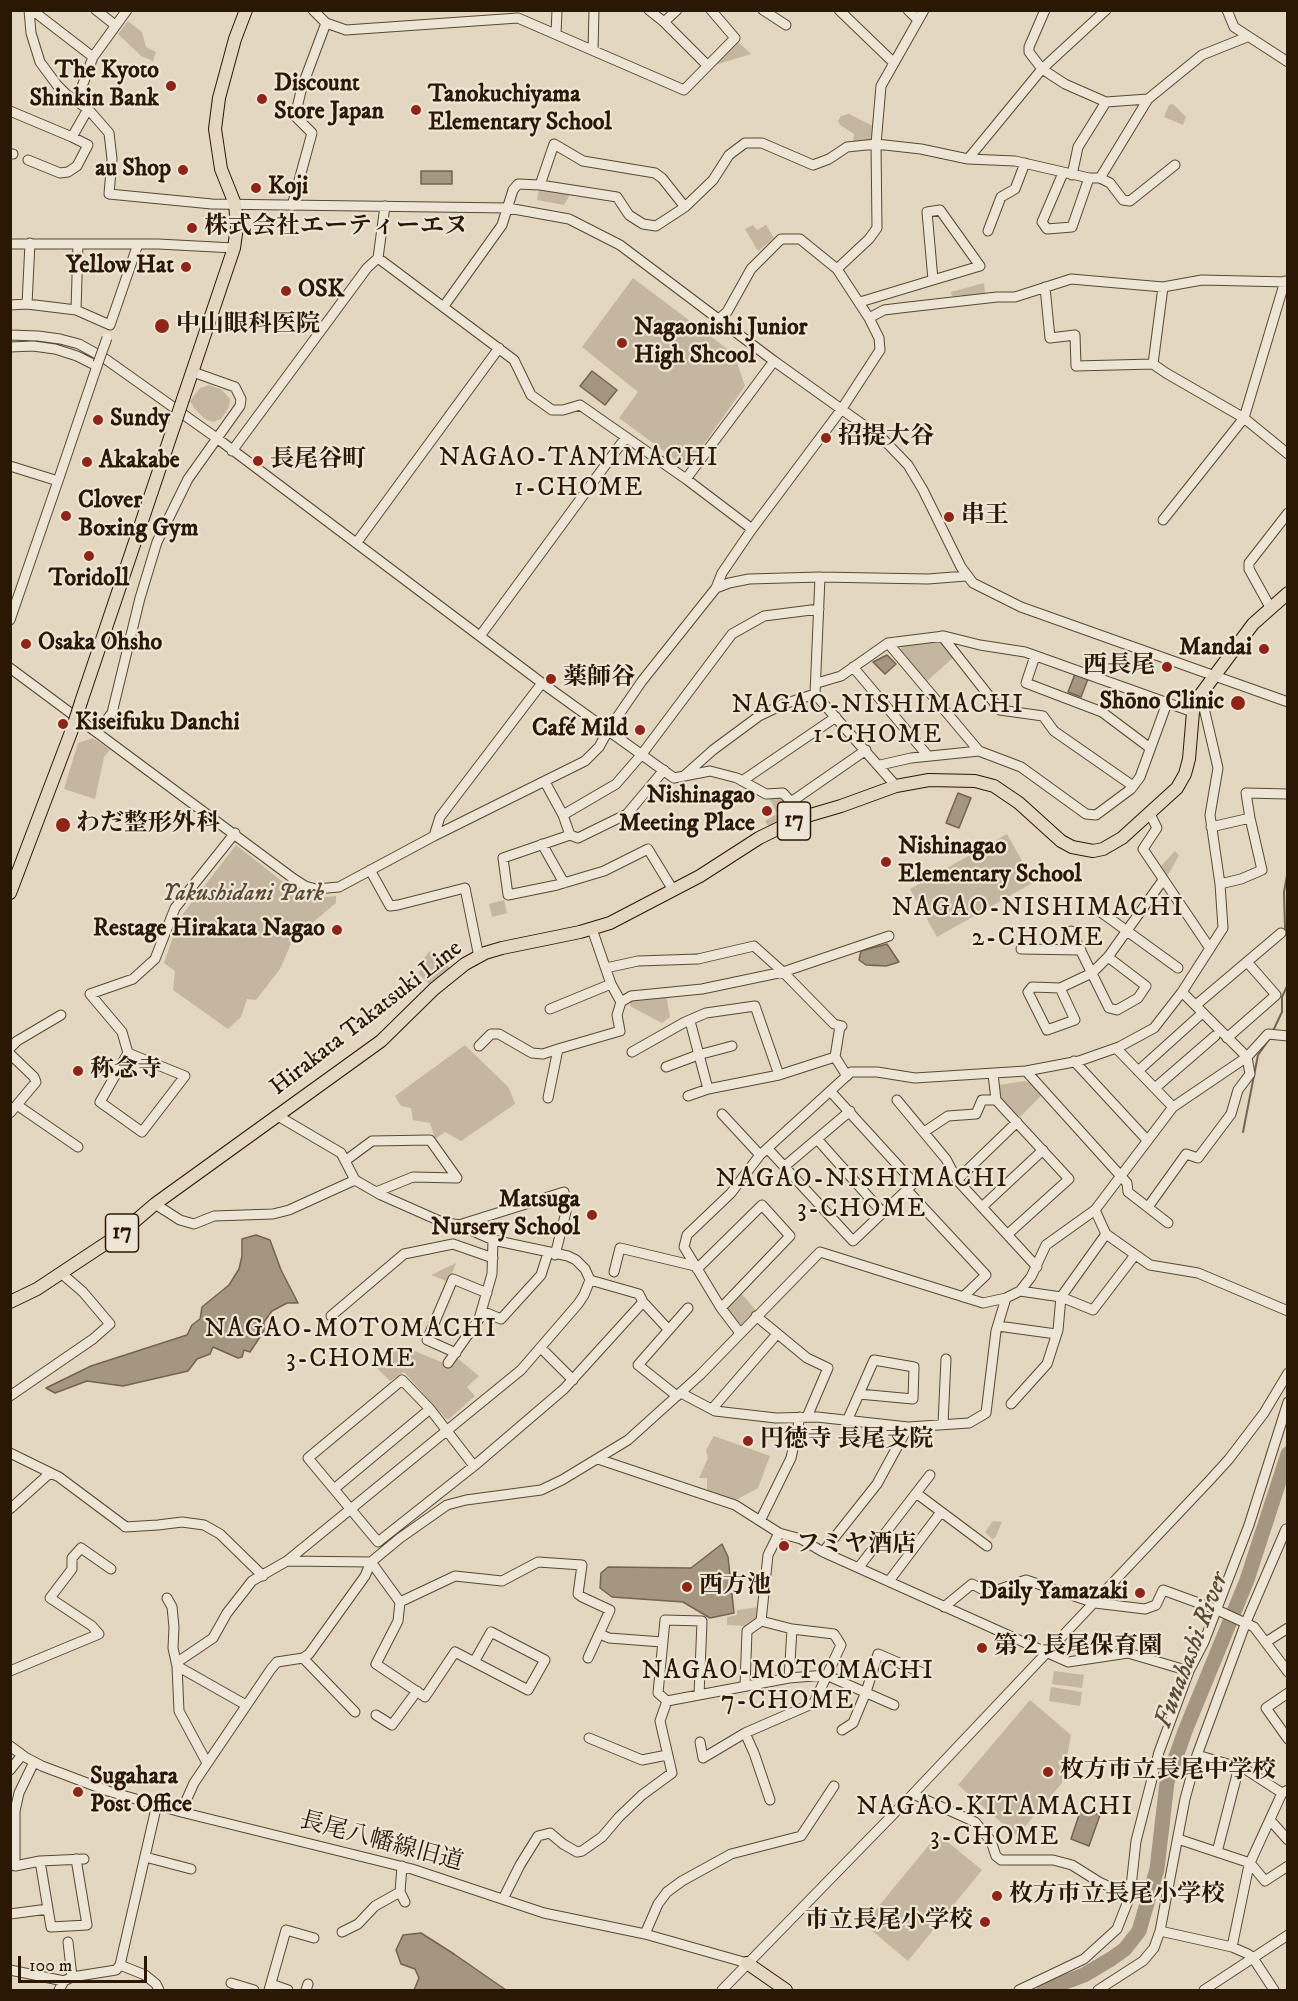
<!DOCTYPE html>
<html>
<head>
<meta charset="utf-8">
<style>
  body { margin:0 }
  #map { position:relative; width:1298px; height:2001px; overflow:hidden; background:#e4d7bf; font-family:"IM FELL DW Pica",serif }
  canvas { display:block }
  .frame { position:absolute; inset:0; border:12px solid #2b1804; pointer-events:none }
  .scale { position:absolute; left:18px; top:1956px; width:129px; height:27px; box-sizing:border-box; border:3px solid #2b1804; border-top:0; padding-left:8px; font-size:18px; line-height:21px; white-space:nowrap; color:#2b1804; -webkit-text-stroke:4px #ede5d5; paint-order:stroke }
</style>
</head>
<body>
<div id="map">
<canvas width="1298" height="2001"></canvas>
<div class="frame"></div>
<div class="scale">100 m</div>
</div>
<script>
const context = document.querySelector('canvas').getContext('2d');
context.lineJoin = 'round';
function fill(path, color) {
  context.fillStyle = color;
  context.fill(path, 'evenodd');
}
function shape(rows) {
  const path = new Path2D();
  for (const r of rows) {
    path.moveTo(r[0], r[1]);
    for (let i = 2; i < r.length; i += 2) path.lineTo(r[i], r[i + 1]);
  }
  return path;
}
function strokePath(path, color, width, dash) {
  context.strokeStyle = color;
  context.lineWidth = width;
  context.lineCap = dash ? 'butt' : 'round';
  context.setLineDash(dash || []);
  context.stroke(path);
}
function label(font, color, halo, rows, align = 'center') {
  context.font = font + ' "IM FELL DW Pica","Noto Serif JP",serif';
  context.lineWidth = 4.5;
  context.setLineDash([]);
  context.textBaseline = 'middle';
  context.strokeStyle = halo;
  context.fillStyle = color;
  for (const [text, x, y, turn = 0] of rows) {
    context.save();
    context.translate(x, y);
    context.rotate((+turn || 0) * Math.PI / 180);
    context.textAlign = isNaN(turn) ? turn : align;
    if (halo) context.strokeText(text, 0, 0);
    context.fillText(text, 0, 0);
    context.restore();
  }
}
fill(shape([
  [128,21,142,32,146,47,156,52,153,61,141,56,118,34],
  [738,42,751,54,715,65],
  [1173,104,1186,117,1183,125,1164,117,1169,105],
  [849,114,873,126,872,141,853,142,854,134,840,125,838,121,841,116],
  [539,189,571,193,564,205,537,200],
  [753,225,757,230,766,225,774,238,758,251,745,229],
  [633,278,734,354,745,386,687,468,619,418,638,392,582,347],
  [984,283,985,294,952,296,951,292],
  [209,385,222,390,230,399,229,407,221,419,213,422,205,419,194,408,190,401,200,388],
  [937,641,941,642,954,657,927,681,900,651,902,646],
  [93,738,110,750,104,757,95,799,64,789,78,743],
  [778,797,784,799,793,816,770,829,765,821,777,814,770,799],
  [1007,834,1034,882,937,937,910,889],
  [236,845,292,889,312,896,327,897,336,896,336,903,293,939,280,969,256,1000,247,999,241,1017,228,1029,173,990,175,971,164,963,179,919],
  [1175,851,1179,855,1167,877,1159,868],
  [504,900,507,913,492,917,489,904],
  [430,951,450,968,430,985,418,973,422,969,418,965],
  [666,995,670,1017,662,1023,630,1006,631,1001,644,997],
  [465,1045,509,1088,515,1104,461,1141,445,1132,435,1139,430,1123,413,1120,411,1108,401,1106,395,1096],
  [1025,1081,1030,1083,1042,1095,1020,1117,1001,1099,999,1085],
  [456,1263,449,1282,431,1275],
  [741,1293,757,1312,742,1326,729,1311,729,1305],
  [405,1347,451,1366,457,1358,479,1376,467,1387,475,1396,449,1419,446,1419,404,1372,390,1381,377,1368,396,1349,400,1351],
  [714,1436,770,1456,758,1488,736,1500,707,1492,707,1478,699,1478,708,1458,706,1450],
  [993,1521,1002,1522,995,1538,992,1539,985,1532],
  [759,1607,759,1613,755,1620,747,1626,727,1625,727,1617,737,1615,737,1610],
  [1054,1671,1084,1675,1082,1688,1052,1684],
  [1051,1687,1082,1692,1080,1706,1049,1701],
  [1030,1700,1071,1735,1062,1783,1017,1836,958,1785],
  [938,1834,982,1870,908,1961,864,1924]
]), '#c5b79f');
const water = shape([
  [421,171,452,171,452,184,421,184,421,171],
  [592,371,617,390,605,405,580,386,592,371],
  [887,655,896,664,885,674,873,662,887,655],
  [1075,674,1088,679,1081,697,1068,692,1075,674],
  [958,793,971,798,959,828,946,823,958,793],
  [887,944,899,962,886,966,866,965,859,960,861,951,887,944],
  [256,1235,270,1240,281,1270,298,1303,287,1303,272,1311,264,1322,264,1331,250,1352,244,1350,242,1357,238,1358,213,1347,210,1354,197,1359,188,1371,123,1386,87,1381,55,1393,46,1388,91,1366,187,1335,192,1325,200,1319,202,1307,229,1285,239,1269,242,1256,242,1239,256,1235],
  [722,1544,728,1557,734,1613,710,1618,683,1602,612,1597,600,1588,601,1573,608,1567,691,1568,722,1544],
  [1081,1809,1100,1815,1089,1846,1071,1839,1081,1809],
  [421,1933,454,1954,506,1990,414,1990,419,1978,415,1969,401,1964,396,1950,403,1935,421,1933]
]);
fill(water, '#a5967f');
strokePath(water, '#74644e', 1.5);
strokePath(shape([
  [1288,870,1284,892,1285,928,1288,933],
  [1272,1033,1282,1012,1282,997,1288,984],
  [1243,1132,1258,1055,1270,1038]
]), '#74644e', 2);
strokePath(shape([
  [1044,1990,1084,1975,1111,1959,1125,1949,1139,1931,1157,1869,1167,1782,1185,1731,1247,1580,1288,1454]
]), '#a5967f', 15);
const minor = shape([
  [29,10,31,33,40,62,57,85,67,95,88,109,109,133,112,159,109,194,212,204,508,208,569,219,620,245,774,361,883,439,908,465,923,490,961,567,973,583,1021,607,1288,702],
  [32,10,93,57],
  [96,10,115,25],
  [313,10,326,23,346,30,518,18,684,90,735,38,711,10],
  [649,10,664,22,707,65],
  [763,10,786,25],
  [839,10,894,63],
  [908,10,918,20],
  [1045,10,1029,47,1029,52,1042,69,1065,84,1106,102,1148,99],
  [1227,10,1234,27,1288,62],
  [664,22,677,10],
  [556,34,557,10],
  [593,50,594,10],
  [77,100,93,57,127,10],
  [10,111,72,137,88,109],
  [10,154,13,154],
  [968,159,1015,161,1089,178,1100,178,1110,183,1123,200,1130,201,1175,165],
  [28,160,60,173,68,172,77,166,88,145,72,137],
  [1063,173,1042,222,1047,229,1072,227,1089,178],
  [1072,175,1078,147,1106,102],
  [1100,178,1148,99,1202,55,1247,37],
  [540,185,554,144,583,161,655,173,662,178,685,207],
  [292,206,312,133,295,116,302,87,326,23],
  [988,231,1001,197,1015,189,1025,163],
  [10,244,158,244,234,248],
  [378,258,385,206],
  [837,269,869,239,877,228,876,144,881,86,924,10],
  [1045,287,1050,338,1075,335,1076,366,1153,364,1166,373,1244,418,1288,454],
  [860,302,933,280,980,266,940,210,927,212,933,280],
  [27,304,30,243],
  [10,305,27,304,76,310,110,325,138,244],
  [444,306,502,225,513,190,518,184,540,185,617,197,629,215,643,224,656,226,685,207,713,180,729,155,745,143,762,143,813,165,829,159,847,147,876,144,921,149,968,159,1042,69,1106,10],
  [76,310,78,244],
  [869,318,884,310,900,308,997,297,1015,297,1071,279,1163,287,1202,280,1288,282],
  [10,335,38,336,60,339,79,344,104,358,218,439,542,683,674,778,710,771,737,778,766,794,783,793,791,802,800,818],
  [10,347,33,346,55,349,77,356,97,366],
  [1153,364,1163,287],
  [232,451,367,268,378,258,514,360,531,395,552,410,563,410,580,405,686,479,752,529],
  [10,466,58,481,10,620],
  [686,479,774,361],
  [58,481,98,363],
  [1163,520,1244,418,1285,281],
  [357,542,499,348],
  [716,588,729,583,749,579,820,577,928,579,966,576],
  [1270,607,1249,569,1249,563,1288,513],
  [480,636,626,437],
  [942,636,1000,710,1043,716,1054,731,1133,786],
  [888,643,979,751],
  [1035,656,1026,683,1102,712,1150,748],
  [853,667,928,756],
  [10,668,294,879,305,886,316,889,339,887,434,836,585,761,599,747,609,729,642,681,716,588,722,573,752,529,841,410,880,350,879,338,869,318,837,269,800,239,781,239,751,269,727,312,720,318],
  [817,683,841,676,888,643,944,636,980,645,1025,652,1193,712],
  [815,694,896,786],
  [97,732,112,713,140,598,157,542,188,479,240,406,241,399,235,387,193,372],
  [880,765,911,758,979,751,1021,767,1086,814,1096,815,1131,789,1140,777,1167,703],
  [685,775,713,750,759,716,784,704,815,694,820,577],
  [742,781,836,717],
  [545,782,563,815,570,835,578,838,627,814,664,770],
  [791,802,866,750],
  [1149,812,1157,828,1143,849,1209,947],
  [563,815,616,784,642,754,732,634,764,616,819,609],
  [1211,827,1250,818],
  [570,835,503,858,508,895,557,885,604,871,648,849,673,890],
  [434,836,440,817,542,683],
  [542,844,564,883],
  [370,870,390,906,398,905,465,888,479,957],
  [1220,884,1241,879,1262,870,1250,818,1246,793,1288,794],
  [1098,910,1178,968],
  [592,929,611,984,621,1002],
  [1071,931,1109,1008,1117,1010,1138,998,1146,986,1108,957],
  [1021,949,1081,950],
  [606,968,638,961,698,959,754,946,783,972,834,1024,842,1026],
  [1060,988,1075,1020,1047,1030,1028,992,1032,987,1060,988,1092,973,1108,957,1163,880],
  [1196,1005,1281,933],
  [550,1009,611,984],
  [690,1021,708,1089],
  [840,1026,835,1057,847,1076],
  [1227,1038,1276,995,1248,963],
  [479,1046,491,1034,499,1034,532,1053,543,1054,558,1049],
  [10,1048,17,1041,61,1015],
  [1116,1048,1173,1107],
  [632,1052,685,1022,706,1013,755,1006,779,1075],
  [128,1053,100,1102,142,1132,185,1076,128,1053,122,1032,90,994,133,979,155,959,175,908,235,833],
  [10,1054,34,1077,36,1082,10,1113],
  [1074,1061,1147,1140],
  [666,1067,698,1055,732,1046],
  [1026,1071,1127,1183,1128,1192,1168,1223],
  [1138,1071,1199,1016],
  [993,1074,996,1100,1069,1179,1008,1234],
  [1155,1088,1215,1036],
  [688,1096,708,1089,779,1075,835,1057],
  [548,1098,558,1049,620,1031,617,1015,621,1002,631,996,702,989,783,972,889,936],
  [897,1100,946,1159,957,1180,1037,1267],
  [17,1105,78,1147],
  [722,1114,760,1155],
  [924,1132,948,1116,976,1114,982,1100,996,1100],
  [817,1139,883,1213],
  [768,1149,853,1241,914,1183,831,1092],
  [345,1161,372,1141,430,1140,457,1178],
  [785,1166,850,1111],
  [957,1180,1017,1122],
  [907,1190,986,1275,963,1297],
  [376,1192,413,1177,457,1178],
  [155,1204,180,1220,194,1224,214,1216,273,1214,289,1210,355,1180],
  [983,1206,1043,1150],
  [1148,1207,1186,1154,1198,1158,1231,1114,1238,1090,1250,1074,1247,1057,1182,992,1223,928,1220,884,1210,815,1218,768,1204,708,1198,698],
  [1095,1210,1106,1234,1150,1265,1198,1273,1288,1311],
  [459,1225,564,1192,566,1212,555,1255],
  [697,1269,762,1205,790,1236,721,1308],
  [614,1272,620,1248,695,1266],
  [1020,1291,1061,1297,1093,1310,1135,1255],
  [643,1302,668,1329],
  [482,1311,501,1319,541,1275,548,1253],
  [331,1316,404,1254,453,1244,493,1258],
  [756,1316,807,1358,828,1368,807,1417],
  [998,1326,1056,1334],
  [740,1333,721,1308,684,1247,687,1235,731,1193,760,1155,851,1072,877,1072,915,1078,1026,1071,1079,1061,1119,1047,1154,1028,1182,992],
  [541,1348,573,1380],
  [456,1353,427,1340,453,1279,487,1293],
  [448,1363,479,1319,492,1274,493,1240],
  [681,1393,715,1411,776,1418,817,1417,908,1427,969,1423,986,1413,996,1331,1006,1298],
  [10,1396,93,1339,110,1324,83,1292,61,1273],
  [677,1396,638,1365,688,1308],
  [1011,1404,1047,1364,1058,1330,1061,1297,1106,1234],
  [712,1409,777,1334],
  [847,1421,859,1394,874,1360,914,1367,913,1399,859,1394],
  [943,1424,946,1359],
  [10,1453,59,1477,126,1527],
  [598,1459,735,1505,779,1533,801,1539,823,1552,1068,1662,1128,1653,1189,1671],
  [474,1466,430,1409,402,1380,308,1458,378,1542,474,1466,564,1389,643,1302,639,1294,590,1280],
  [334,1489,430,1409],
  [916,1493,987,1546],
  [10,1509,50,1473],
  [760,1521,791,1458,800,1417],
  [125,1527,158,1525,182,1522,204,1525,220,1534,263,1576],
  [823,1552,877,1484,908,1427],
  [287,1561,371,1562],
  [371,1562,400,1602,398,1621,376,1664,425,1697,455,1652,528,1690,545,1660,491,1632,474,1662],
  [859,1567,930,1475],
  [889,1581,941,1512],
  [167,1598,172,1607,174,1627,173,1648,177,1666,179,1711,207,1763],
  [400,1602,455,1576,502,1581,538,1562,582,1565,578,1594,582,1597,610,1610,588,1658],
  [944,1607,972,1584,989,1593,1026,1580,1095,1603,1145,1609,1156,1605,1163,1590,1215,1609,1254,1627,1288,1672],
  [600,1634,609,1638,662,1642],
  [1266,1642,1288,1628],
  [303,1658,355,1712],
  [176,1663,213,1638,227,1613,252,1581,287,1561,521,1370,578,1304,584,1295,590,1280,585,1269,576,1260,568,1256,493,1240,459,1225,442,1222,381,1195,355,1180,341,1153,278,1116],
  [177,1666,246,1705],
  [10,1671,99,1634,92,1626,50,1598,72,1569,72,1558,81,1548,111,1569],
  [789,1678,792,1629],
  [745,1686,747,1631,761,1621,768,1555,779,1533],
  [1288,1693,1266,1708,1288,1739],
  [699,1695,702,1621,665,1620,658,1693,667,1701,789,1678,826,1675,894,1705],
  [376,1715,392,1725,417,1691],
  [842,1730,853,1723,866,1692,878,1654,925,1674],
  [745,1733,754,1753,770,1800],
  [589,1738,642,1760,667,1755],
  [700,1742,703,1758,745,1733,814,1703,841,1645,834,1634,792,1629,761,1621],
  [10,1746,25,1757,42,1766,108,1791,181,1812,412,1869,544,1913,645,1934,747,1963],
  [1197,1755,1245,1769,1282,1793],
  [34,1762,19,1793,15,1811,15,1866,40,1861,84,1859],
  [10,1770,22,1755],
  [913,1794,975,1822,991,1841,996,1856,1001,1860,1053,1860,1072,1865,1099,1882,1130,1896],
  [181,1812,194,1783,271,1669,277,1662,303,1658,309,1654,365,1576,371,1562,400,1538,447,1505,466,1500,541,1490,562,1480,628,1440,700,1375,820,1252,983,1303,1006,1298,1020,1291,1031,1277,1046,1245,1095,1210,1173,1107,1247,1057,1268,1034,1288,1036],
  [1270,1820,1288,1840],
  [1178,1839,1250,1863,1265,1881,1288,1866],
  [1217,1852,1239,1767],
  [145,1857,191,1869],
  [40,1861,51,1927,87,1925,76,1859],
  [402,1866,400,1892,405,1902],
  [503,1899,520,1865,538,1836,550,1833,563,1844,577,1852,582,1851,602,1837,619,1817,642,1795,672,1773,660,1721,667,1701],
  [10,1914,48,1909],
  [1160,1931,1232,1947,1248,1954,1253,1958,1274,1990],
  [342,1932,358,1924,375,1906,400,1892],
  [645,1934,658,1904,667,1892,682,1881,731,1854,801,1836,834,1786],
  [68,1942,72,1977],
  [1232,1947,1249,1865,1282,1793,1288,1790],
  [120,1965,145,1975,156,1984,159,1990],
  [10,1970,64,1981],
  [231,1983,254,1990],
  [271,1984,288,1990],
  [59,1990,64,1981,72,1977,116,1970,120,1965,157,1804],
  [269,1990,286,1930,314,1938],
  [306,1990,308,1984],
  [722,1990,913,1794,1209,1481,1229,1459,1264,1413,1288,1373],
  [1019,1990,1084,1959,1117,1929,1130,1896,1136,1841,1159,1752,1189,1671,1204,1642,1249,1525,1288,1402],
  [1098,1990,1143,1961,1154,1948,1160,1931,1185,1799,1197,1755,1246,1622,1286,1529,1288,1530],
  [1204,1990,1288,1935]
]);
const major = shape([
  [183,399,234,248,237,227,235,204,221,169,215,129,219,98,235,39,246,10],
  [81,702,176,420],
  [10,893,73,727],
  [10,1302,37,1289,120,1234,155,1204,381,1041,434,989,465,964,485,953,502,948,580,932,610,923,700,876,759,838,800,818,841,806,896,786,929,780,975,781,994,786,1019,803,1061,841,1072,847,1093,851,1103,849,1122,838,1177,788,1185,774,1189,759,1193,712,1198,698,1253,624,1288,593],
  [747,1963,786,1990]
]);
strokePath(minor, '#594833', 11);
strokePath(major, '#2b1804', 14);
strokePath(minor, '#ede5d5', 9);
strokePath(major, '#e4d7bf', 12);
const minorBridge = shape([
  [98,363,107,338]
]);
const majorBridge = shape([
  [176,420,183,399],
  [73,727,81,702]
]);
strokePath(minorBridge, '#594833', 11, []);
strokePath(majorBridge, '#2b1804', 14, []);
strokePath(minorBridge, '#ede5d5', 9);
strokePath(majorBridge, '#e4d7bf', 12);
for (const [x, y, r, color] of [
  [171,86,6,"#8f2418"],
  [262,99,6,"#8f2418"],
  [416,110,6,"#8f2418"],
  [183,170,6,"#8f2418"],
  [256,188,6,"#8f2418"],
  [192,228,6,"#8f2418"],
  [186,267,6,"#8f2418"],
  [286,291,6,"#8f2418"],
  [162,326,8,"#8f2418"],
  [622,343,6,"#8f2418"],
  [98,420,6,"#8f2418"],
  [826,438,6,"#8f2418"],
  [258,461,6,"#8f2418"],
  [87,462,6,"#8f2418"],
  [66,516,6,"#8f2418"],
  [949,517,6,"#8f2418"],
  [89,556,6,"#8f2418"],
  [26,644,6,"#8f2418"],
  [1264,649,6,"#8f2418"],
  [1167,667,6,"#8f2418"],
  [551,679,6,"#8f2418"],
  [1238,703,8,"#8f2418"],
  [63,724,6,"#8f2418"],
  [640,730,6,"#8f2418"],
  [767,811,6,"#8f2418"],
  [63,825,8,"#8f2418"],
  [886,862,6,"#8f2418"],
  [337,930,6,"#8f2418"],
  [78,1071,6,"#8f2418"],
  [592,1215,6,"#8f2418"],
  [748,1441,6,"#8f2418"],
  [784,1546,6,"#8f2418"],
  [687,1587,6,"#8f2418"],
  [1140,1593,6,"#8f2418"],
  [982,1648,6,"#8f2418"],
  [1048,1772,6,"#8f2418"],
  [78,1792,6,"#8f2418"],
  [997,1896,6,"#8f2418"],
  [985,1922,6,"#8f2418"]
]) {
  const dot = new Path2D();
  dot.arc(x, y, r, 0, 2 * Math.PI);
  context.fillStyle = color;
  context.fill(dot);
  strokePath(dot, '#ede5d5', 2);
}
for (const [x, y, w] of [
  [794,821,33],
  [122,1233,33]
]) {
  const box = new Path2D();
  box.roundRect(x - w / 2, y - 19, w, 38, 4.5);
  context.fillStyle = '#ede5d5';
  context.fill(box);
  strokePath(box, '#2b1804', 1.5);
}
label('bold 22px', '#2b1804', null, [
  ["17",794,821],
  ["17",122,1233]
]);
label('bold 24px', '#2b1804', '#ede5d5', [
  ["The Kyoto",159,72,"right"],
  ["Shinkin Bank",159,100,"right"],
  ["Discount",274,85],
  ["Store Japan",274,113],
  ["Tanokuchiyama",428,96],
  ["Elementary School",428,124],
  ["au Shop",171,170,"right"],
  ["Koji",268,188],
  ["株式会社エーティーエヌ",204,228],
  ["Yellow Hat",174,267,"right"],
  ["OSK",298,291],
  ["中山眼科医院",176,326],
  ["Nagaonishi Junior",634,329],
  ["High Shcool",634,357],
  ["Sundy",110,420],
  ["招提大谷",838,438],
  ["長尾谷町",270,461],
  ["Akakabe",99,462],
  ["Clover",78,502],
  ["Boxing Gym",78,530],
  ["串王",961,517],
  ["Toridoll",89,580,"center"],
  ["Osaka Ohsho",38,644],
  ["Mandai",1252,649,"right"],
  ["西長尾",1155,667,"right"],
  ["薬師谷",563,679],
  ["Shōno Clinic",1224,703,"right"],
  ["Kiseifuku Danchi",75,724],
  ["Café Mild",628,730,"right"],
  ["Nishinagao",755,797,"right"],
  ["Meeting Place",755,825,"right"],
  ["わだ整形外科",76,825],
  ["Nishinagao",898,848],
  ["Elementary School",898,876],
  ["Restage Hirakata Nagao",325,930,"right"],
  ["称念寺",90,1071],
  ["Matsuga",580,1201,"right"],
  ["Nursery School",580,1229,"right"],
  ["円徳寺 長尾支院",760,1441],
  ["フミヤ酒店",796,1546],
  ["西方池",699,1587],
  ["Daily Yamazaki",1128,1593,"right"],
  ["第２長尾保育園",994,1648],
  ["枚方市立長尾中学校",1060,1772],
  ["Sugahara",90,1778],
  ["Post Office",90,1806],
  ["枚方市立長尾小学校",1009,1896],
  ["市立長尾小学校",973,1922,"right"]
], 'left');
label('italic 24px', '#594832', '#ede5d5', [
  ["Yakushidani Park",243,895]
]);
label('24px', '#2b1804', '#ede5d5', [
  ["Hirakata Takatsuki Line",367,1019,-38],
  ["長尾八幡線旧道",381,1843,15]
]);
context.letterSpacing = '1.5px';
label('26px', '#2b1804', '#ede5d5', [
  ["NAGAO-TANIMACHI",579,460],
  ["1-CHOME",579,490],
  ["NAGAO-NISHIMACHI",878,707],
  ["1-CHOME",878,737],
  ["NAGAO-NISHIMACHI",1038,910],
  ["2-CHOME",1038,940],
  ["NAGAO-NISHIMACHI",862,1181],
  ["3-CHOME",862,1211],
  ["NAGAO-MOTOMACHI",351,1331],
  ["3-CHOME",351,1361],
  ["NAGAO-MOTOMACHI",788,1673],
  ["7-CHOME",788,1703],
  ["NAGAO-KITAMACHI",995,1809],
  ["3-CHOME",995,1839]
]);
context.letterSpacing = '0px';
label('italic 26px', '#5c4a35', '#ede5d5', [
  ["Funahashi River",1193,1651,-69]
]);
</script>
</body>
</html>
